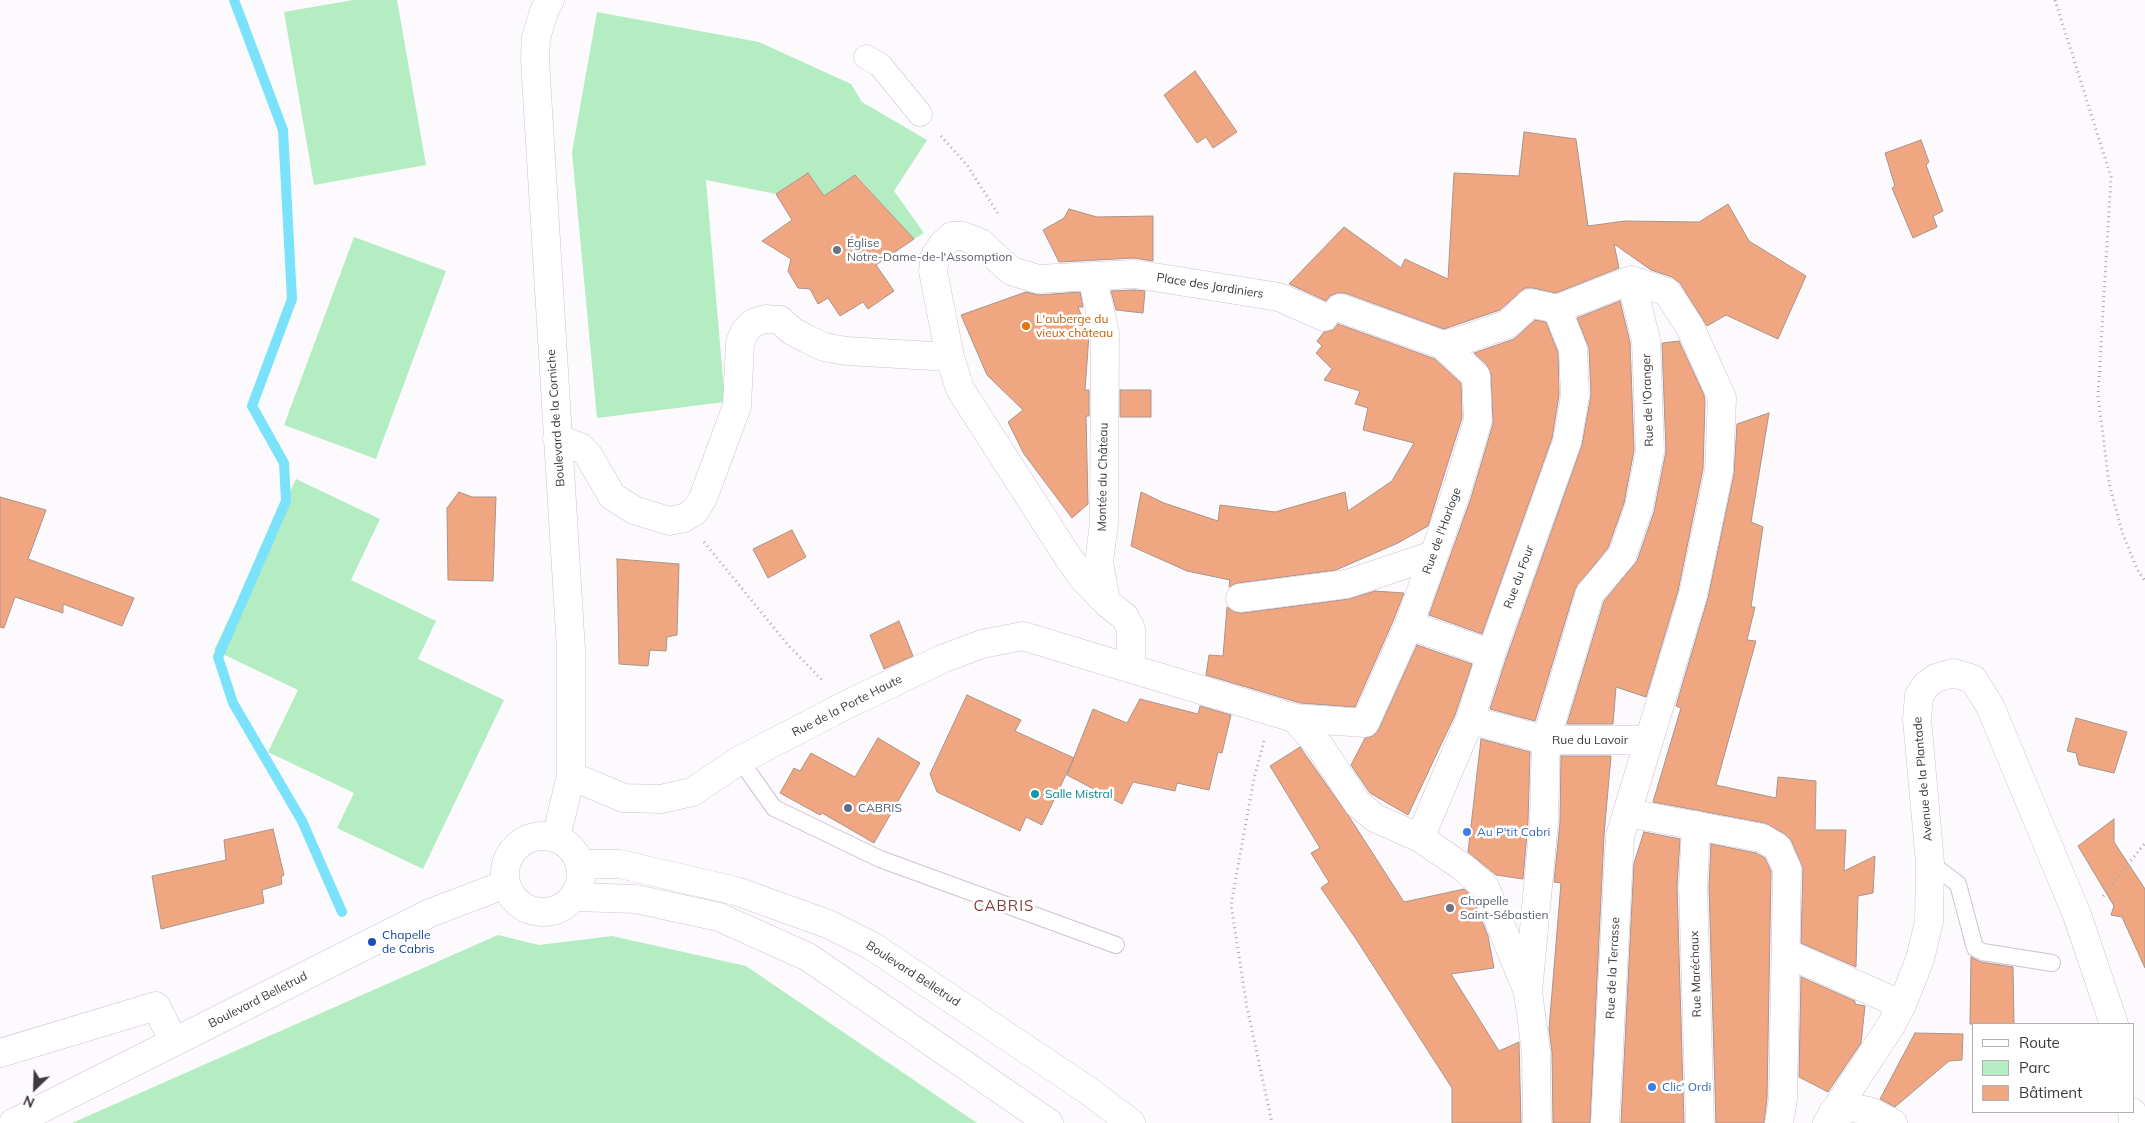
<!DOCTYPE html>
<html>
<head>
<meta charset="utf-8">
<style>
  body { margin:0 }
  #map { position:relative; width:2145px; height:1123px; overflow:hidden; background:#fdfafe; font-family:Mulish,sans-serif }
  canvas { display:block }
  .legend { position:absolute; left:1972px; top:1023px; width:162px; height:90px; box-sizing:border-box; background:#fff; border:1px solid #b2b0b3; margin:0; padding:6px 9px; list-style:none; font-size:15px; color:#3f3a41 }
  .legend li { display:flex; align-items:center; gap:10px; height:25px }
  .legend b { width:25px; border:1px solid #b2b0b3 }
  .north { position:absolute; left:10px; top:1063px; width:50px; height:50px; -webkit-text-stroke:4px #fff; paint-order:stroke; rotate:204deg; font-size:14px; font-weight:700; line-height:20px; text-align:center; color:#3f3a41 }
  .north::after { content:''; display:block; margin:auto; width:18px; height:22px; background:#3f3a41; clip-path:polygon(50% 0,100% 100%,50% 72%,0 100%) }
</style>
</head>
<body>
<div id="map">
<canvas width="2145" height="1123"></canvas>
<ul class="legend">
<li><b style="height:6px;background:#fff"></b>Route</li>
<li><b style="height:14px;background:#b3edc1"></b>Parc</li>
<li><b style="height:14px;background:#f1a682"></b>Bâtiment</li>
</ul>
<div class="north">N</div>
</div>
<script>
const context = document.querySelector('canvas').getContext('2d');
context.lineJoin = 'round';
function fill(path, color) {
  context.fillStyle = color;
  context.fill(path, 'evenodd');
}
function shape(rows) {
  const path = new Path2D();
  for (const r of rows) {
    if (r.length === 3) {
      path.moveTo(r[0] + r[2], r[1]);
      path.arc(r[0], r[1], r[2], 0, 2 * Math.PI);
      continue;
    }
    path.moveTo(r[0], r[1]);
    for (let i = 2; i < r.length; i += 2) path.lineTo(r[i], r[i + 1]);
  }
  return path;
}
function strokePath(path, color, width, dash) {
  context.strokeStyle = color;
  context.lineWidth = width;
  context.lineCap = dash ? 'butt' : 'round';
  context.setLineDash(dash || []);
  context.stroke(path);
}
function label(font, color, halo, rows, align = 'center') {
  context.font = font + ' Mulish,sans-serif';
  context.lineWidth = 5;
  context.setLineDash([]);
  context.textBaseline = 'middle';
  context.strokeStyle = halo;
  context.fillStyle = color;
  for (const [text, x, y, turn = 0] of rows) {
    context.save();
    context.translate(x, y);
    context.rotate((+turn || 0) * Math.PI / 180);
    context.textAlign = isNaN(turn) ? turn : align;
    if (halo) context.strokeText(text, 0, 0);
    context.fillText(text, 0, 0);
    context.restore();
  }
}
fill(shape([
  [353,0,397,0,426,165,314,185,284,12],
  [597,12,759,42,851,84,862,102,927,140,894,191,924,233,914,239,856,175,824,196,808,173,776,194,706,180,725,402,597,418,572,152],
  [354,237,446,271,376,459,284,425],
  [296,479,380,519,351,580,436,621,418,659,504,700,423,869,337,828,354,793,268,752,298,690,214,650],
  [498,935,539,945,612,936,746,966,977,1123,72,1123]
]), '#b3edc1');
strokePath(shape([
  [234,0,283,130,292,299,252,406,284,463,286,501,218,657,233,703,302,821,342,912]
]), '#7ae2fa', 10);
const building = shape([
  [1195,71,1237,132,1213,148,1206,137,1197,143,1164,95,1195,71],
  [1524,132,1576,139,1588,226,1625,221,1699,222,1728,204,1749,241,1806,276,1778,339,1726,315,1707,326,1680,283,1672,277,1651,270,1614,244,1619,268,1556,293,1533,288,1525,288,1500,310,1444,329,1345,293,1337,293,1330,296,1326,301,1289,284,1344,227,1401,268,1405,259,1448,279,1454,173,1519,176,1524,132],
  [1921,140,1929,162,1926,165,1943,211,1933,216,1937,227,1913,238,1892,188,1895,186,1885,153,1921,140],
  [808,173,824,196,855,175,914,239,876,265,894,291,868,309,863,302,840,316,828,298,818,304,810,289,798,288,788,271,791,259,762,241,792,220,776,194,808,173],
  [1069,209,1097,217,1153,216,1153,261,1134,258,1059,262,1043,230,1064,218,1069,209],
  [1134,290,1145,291,1143,313,1116,310,1111,291,1134,290],
  [1026,292,1039,295,1080,292,1083,307,1078,307,1089,335,1085,390,1089,390,1089,416,1086,416,1088,504,1072,518,1024,454,1008,422,1023,410,987,375,961,315,1026,292],
  [1620,301,1630,342,1634,450,1624,503,1608,548,1575,589,1535,721,1490,709,1506,659,1582,445,1591,395,1589,348,1577,318,1620,301],
  [1535,320,1546,322,1558,352,1559,395,1552,438,1482,634,1429,615,1471,498,1493,424,1491,375,1487,365,1474,353,1514,339,1535,320],
  [1338,324,1435,359,1461,383,1462,418,1428,526,1398,543,1336,570,1238,583,1229,587,1230,580,1187,571,1131,546,1141,492,1164,503,1218,521,1220,505,1275,512,1345,492,1348,511,1392,481,1414,443,1363,430,1368,408,1355,404,1360,391,1324,380,1332,369,1316,353,1322,346,1317,341,1324,332,1333,330,1338,324],
  [1679,341,1704,395,1705,403,1703,469,1678,591,1646,697,1616,687,1613,724,1567,724,1604,601,1637,561,1654,512,1666,451,1662,343,1679,341],
  [1120,390,1151,390,1151,417,1120,417,1120,390],
  [1769,413,1751,522,1763,527,1751,607,1755,607,1747,640,1756,641,1716,785,1776,798,1778,777,1816,781,1815,830,1846,830,1844,871,1875,856,1873,893,1858,896,1856,967,1801,943,1803,868,1791,840,1785,834,1765,823,1653,802,1681,708,1676,706,1708,598,1734,474,1737,424,1769,413],
  [459,492,472,497,496,497,493,581,448,580,447,508,459,492],
  [0,497,46,510,28,559,134,598,122,626,63,604,63,613,15,597,4,628,0,627,0,497],
  [792,530,806,557,768,578,753,549,792,530],
  [617,559,679,564,677,635,667,637,666,651,650,650,648,666,619,664,617,559],
  [1375,591,1404,593,1394,619,1355,707,1300,703,1206,675,1209,655,1223,656,1227,607,1234,612,1242,613,1349,599,1375,591],
  [899,621,913,656,884,669,870,635,899,621],
  [1417,645,1472,664,1455,715,1408,815,1370,793,1351,765,1365,738,1373,736,1379,729,1417,645],
  [967,695,1021,720,1015,731,1074,758,1042,825,1026,817,1020,831,937,792,930,774,967,695],
  [1140,699,1198,714,1200,706,1231,715,1222,753,1218,752,1209,790,1177,783,1175,791,1133,782,1122,804,1067,775,1093,709,1127,723,1140,699],
  [2076,718,2127,732,2114,773,2079,765,2076,753,2067,751,2076,718],
  [878,738,920,763,874,843,822,813,820,815,780,793,794,768,800,771,811,753,855,777,878,738],
  [1481,739,1530,752,1528,821,1523,879,1496,875,1468,852,1481,739],
  [1300,747,1350,818,1404,902,1464,889,1472,896,1488,936,1494,968,1451,974,1499,1051,1519,1042,1521,1123,1452,1123,1452,1088,1356,939,1321,888,1329,882,1311,853,1320,848,1270,766,1300,747],
  [1561,756,1611,756,1604,835,1590,1123,1553,1123,1552,1052,1549,1029,1561,883,1554,882,1560,822,1561,756],
  [2114,819,2114,842,2145,889,2145,968,2122,917,2111,915,2114,906,2078,846,2114,819],
  [273,829,284,875,281,877,282,884,262,890,264,903,161,929,152,876,226,860,224,840,273,829],
  [1644,832,1680,839,1677,886,1684,1123,1621,1123,1634,863,1644,832],
  [1711,844,1756,853,1765,858,1771,871,1767,1098,1764,1123,1716,1123,1709,886,1711,844],
  [1971,957,1981,962,2013,967,2014,1024,1970,1024,1971,957],
  [1801,977,1855,1001,1855,1004,1865,1006,1861,1043,1828,1092,1799,1077,1801,977],
  [1915,1033,1963,1034,1962,1060,1949,1061,1895,1107,1880,1099,1915,1033]
]);
fill(building, '#f1a682');
strokePath(building, '#a8948b', 1);
const service = shape([
  [740,760,774,808,880,859,1116,945],
  [1930,863,1958,884,1975,948,1983,952,2052,963]
]);
const pedestrian = shape([
  [866,57,880,65,920,114]
]);
const minor = shape([
  [550,0,544,11,536,38,535,60,571,650,571,776,556,837],
  [1092,277,1105,333,1104,523,1099,562,1106,602,1125,617,1131,629,1131,668],
  [1340,308,1443,345,1476,376,1478,420,1456,493,1409,625,1365,723,1294,718,1319,745,1358,804,1375,818,1420,838,1464,868,1485,887,1528,992],
  [1557,309,1631,280,1667,292,1690,327,1722,398,1719,471,1693,595,1620,836,1605,1123],
  [1443,345,1466,339,1508,324,1530,303,1557,309],
  [557,438,580,447,589,456,612,496,634,510,669,521,684,518,695,511,703,498,737,406,740,343,745,331,753,323,765,319,780,320,792,331,807,339,824,347,846,351,950,357],
  [1240,598,1347,584,1433,555],
  [1106,602,1083,578,1068,557,960,389,950,357,933,271,935,256,943,244,952,236,963,236,981,243,1011,271,1038,279,1135,274,1279,297,1324,317],
  [1409,625,1491,654],
  [1470,720,1546,740,1649,740],
  [571,776,624,798,661,799,692,792,740,760,846,705,942,659,982,644,1023,636,1294,718],
  [1628,813,1762,838,1777,847,1787,868,1783,1099,1779,1123],
  [1696,825,1693,886,1700,1123],
  [1420,838,1470,720,1491,654,1567,442,1575,396,1573,349,1557,309],
  [1786,953,1902,1005],
  [0,1053,156,1006,174,1042],
  [1833,1112,1853,1108,1869,1111,1893,1123],
  [1537,1123,1536,1052,1528,992,1544,822,1546,740,1590,593,1622,556,1639,507,1650,451,1646,340,1631,280]
]);
const secondary = shape([
  [543,874,38],
  [581,864,620,864,736,891,828,924,872,946,1086,1089,1131,1123],
  [574,897,636,899,719,917,808,957,1049,1123],
  [2132,1112,2133,1123],
  [13,1123,430,913,506,884],
  [1827,1123,1890,1027,1902,1005,1920,959,1929,922,1930,863,1917,719,1919,696,1926,685,1936,678,1953,673,1973,679,1990,706,2077,915,2114,1024]
]);
strokePath(service, '#cec1d2', 18);
strokePath(pedestrian, '#cec1d2', 25);
strokePath(minor, '#cec1d2', 29);
strokePath(secondary, '#cec1d2', 29);
strokePath(shape([
  [2055,0,2111,177,2098,396,2109,483,2122,532,2137,569,2145,581],
  [941,136,967,165,999,215],
  [704,542,788,645,823,681],
  [1264,741,1254,778,1231,905,1247,1007,1272,1123],
  [2103,896,2145,843]
]), '#aba7ac', 3, [1, 4]);
strokePath(service, '#fff', 16);
strokePath(pedestrian, '#fff', 24);
strokePath(minor, '#fff', 28);
strokePath(secondary, '#fff', 28);
for (const [x, y, r, color] of [
  [837,250,5,"#6b7280"],
  [1026,326,5,"#e8710a"],
  [1035,794,5,"#0f9aa8"],
  [848,808,5,"#5c6f8a"],
  [1467,832,5,"#3f7fe0"],
  [1450,908,5,"#6b7280"],
  [372,942,5,"#1a4fb4"],
  [1652,1087,5,"#3f7fe0"]
]) {
  const dot = new Path2D();
  dot.arc(x, y, r, 0, 2 * Math.PI);
  context.fillStyle = color;
  context.fill(dot);
  strokePath(dot, '#fff', 2);
}
label('12px', '#5b616d', '#fff', [
  ["Église",847,243],
  ["Notre-Dame-de-l'Assomption",847,257],
  ["Chapelle",1460,901],
  ["Saint-Sébastien",1460,915]
], 'left');
label('12px', '#3f3a41', '#fff', [
  ["Place des Jardiniers",1210,286,9],
  ["Rue de l'Oranger",1648,400,-92],
  ["Boulevard de la Corniche",556,418,-94],
  ["Montée du Château",1103,477,-89],
  ["Rue de l'Horloge",1442,531,-70],
  ["Rue du Four",1519,577,-70],
  ["Rue de la Porte Haute",847,706,-27],
  ["Rue du Lavoir",1590,740],
  ["Avenue de la Plantade",1923,779,-95],
  ["Rue de la Terrasse",1613,968,-87],
  ["Boulevard Belletrud",913,974,33],
  ["Rue Maréchaux",1696,974,-92],
  ["Boulevard Belletrud",258,1000,-27]
]);
label('12px', '#c56008', '#fff', [
  ["L'auberge du",1036,319],
  ["vieux château",1036,333]
], 'left');
label('12px', '#0d838f', '#fff', [
  ["Salle Mistral",1045,794]
], 'left');
label('12px', '#4e5e75', '#fff', [
  ["CABRIS",858,808]
], 'left');
label('12px', '#366cbe', '#fff', [
  ["Au P'tit Cabri",1477,832],
  ["Clic' Ordi",1662,1087]
], 'left');
label('12px', '#164399', '#fff', [
  ["Chapelle",382,935],
  ["de Cabris",382,949]
], 'left');
context.letterSpacing = '1px';
label('15px', '#833b3c', '#fff', [
  ["CABRIS",1004,906]
]);
context.letterSpacing = '0px';
</script>
</body>
</html>
